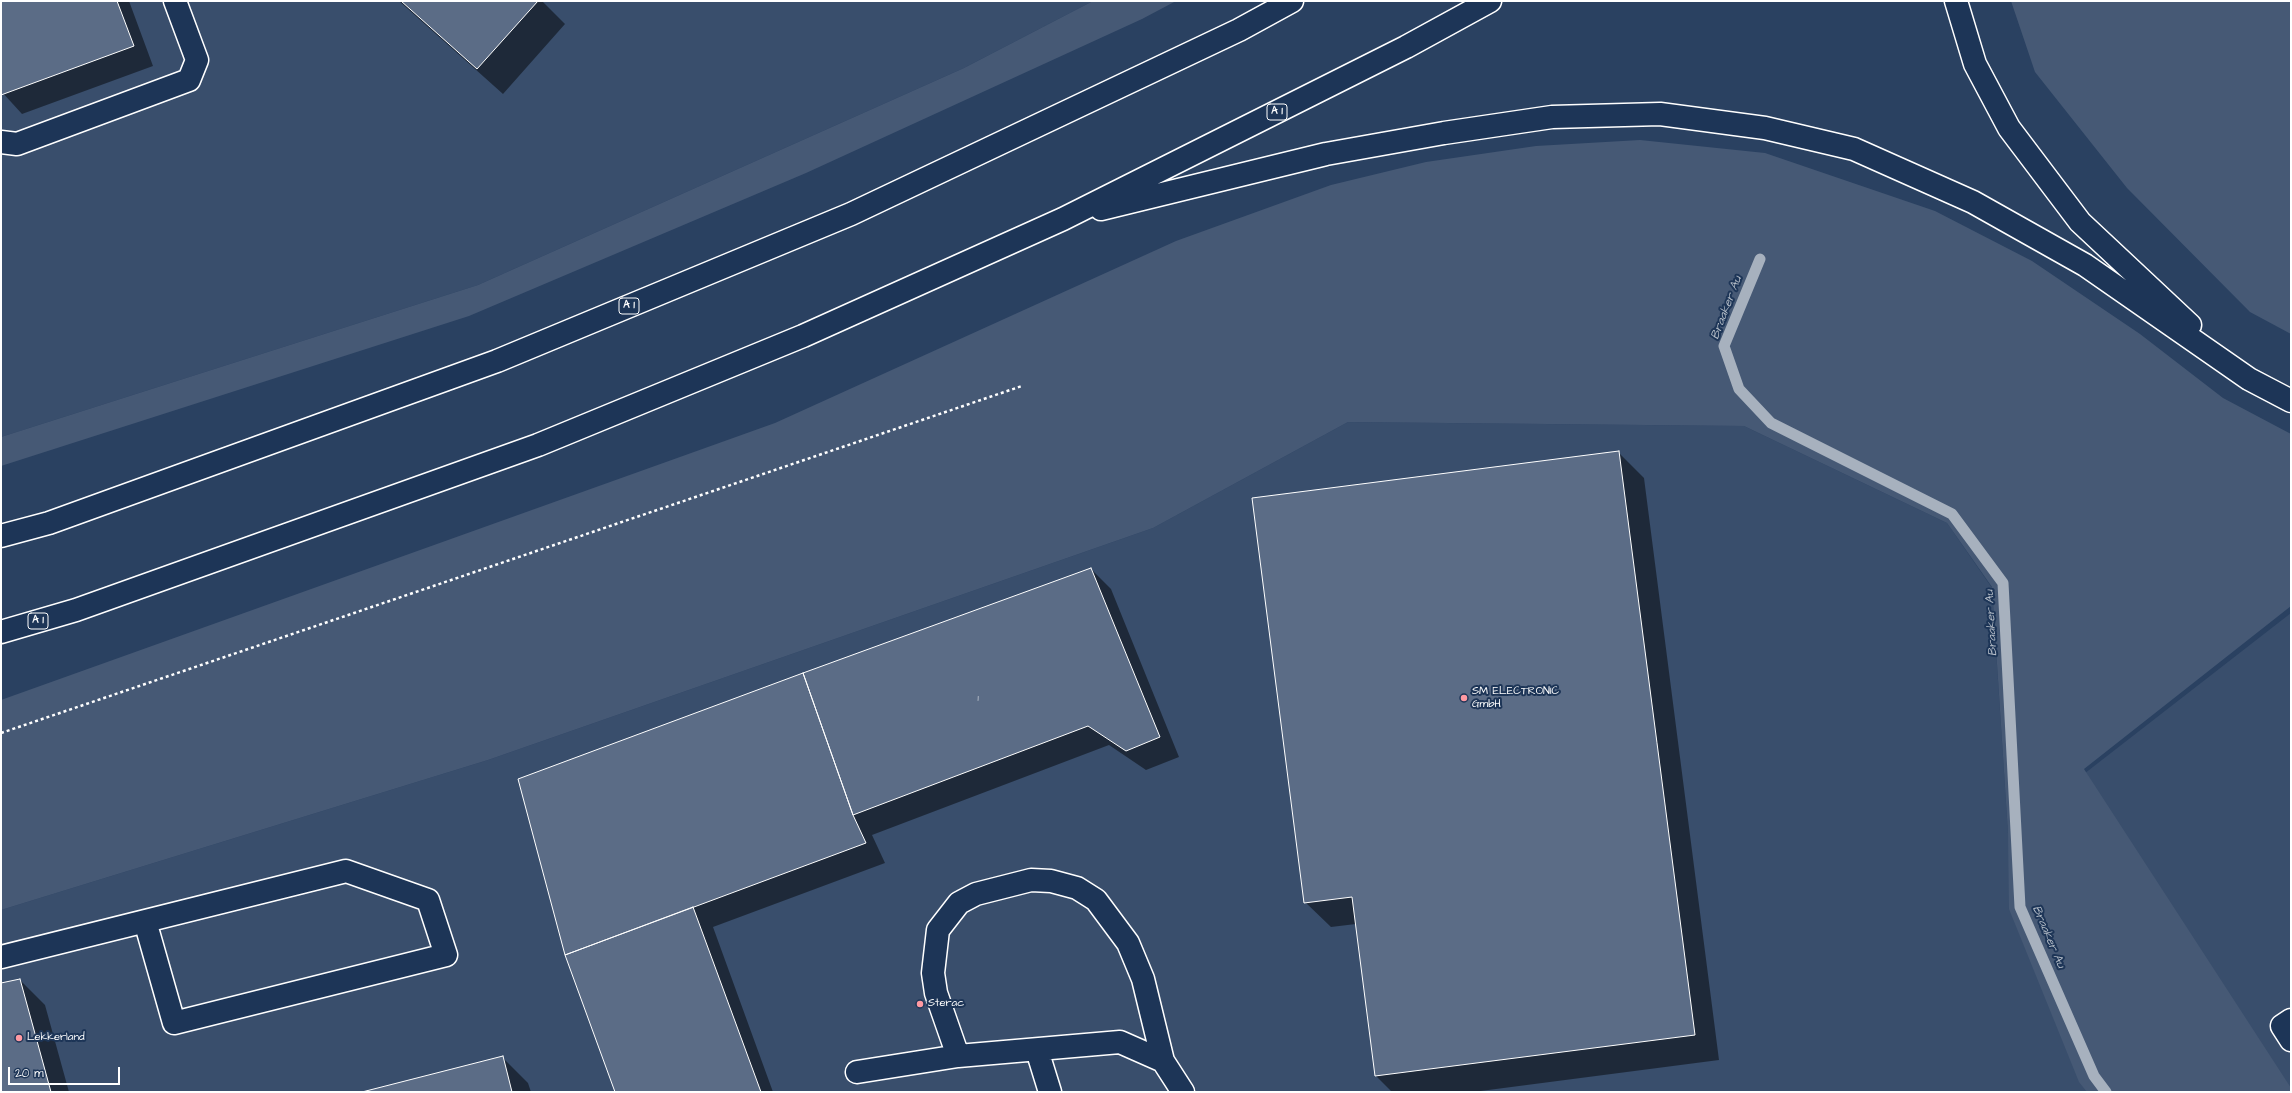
<!DOCTYPE html>
<html>
<head>
<meta charset="utf-8">
<style>
  body { margin:0 }
  #map { position:relative; width:2292px; height:1093px; overflow:hidden; background:#2a4161; font-family:"Architects Daughter",sans-serif }
  canvas { display:block }
  .frame { position:absolute; inset:0; border:2px solid #fff; pointer-events:none }
  .scale { position:absolute; left:8px; top:1067px; width:112px; height:18px; box-sizing:border-box; border:2px solid #fff; border-top:0; padding-left:5px; font-size:12px; line-height:14px; white-space:nowrap; color:#fff; -webkit-text-stroke:3px #1d3557; paint-order:stroke }
</style>
</head>
<body>
<div id="map">
<canvas width="2292" height="1093"></canvas>
<div class="frame"></div>
<div class="scale">20 m</div>
</div>
<script>
const context = document.querySelector('canvas').getContext('2d');
context.lineJoin = 'round';
function fill(path, color) {
  context.fillStyle = color;
  context.fill(path, 'evenodd');
}
function shape(rows) {
  const path = new Path2D();
  for (const r of rows) {
    path.moveTo(r[0], r[1]);
    for (let i = 2; i < r.length; i += 2) path.lineTo(r[i], r[i + 1]);
  }
  return path;
}
function strokePath(path, color, width, dash) {
  context.strokeStyle = color;
  context.lineWidth = width;
  context.lineCap = dash ? 'butt' : 'round';
  context.setLineDash(dash || []);
  context.stroke(path);
}
function label(font, color, halo, rows, align = 'center') {
  context.font = font + ' "Architects Daughter",sans-serif';
  context.lineWidth = 4;
  context.setLineDash([]);
  context.textBaseline = 'middle';
  context.strokeStyle = halo;
  context.fillStyle = color;
  for (const [text, x, y, turn = 0] of rows) {
    context.save();
    context.translate(x, y);
    context.rotate((+turn || 0) * Math.PI / 180);
    context.textAlign = isNaN(turn) ? turn : align;
    if (halo) context.strokeText(text, 0, 0);
    context.fillText(text, 0, 0);
    context.restore();
  }
}
fill(shape([
  [1,1,1093,1,964,68,478,285,1,437],
  [1348,422,1744,426,1947,523,1992,588,2008,833,2291,613,2291,1092,1,1092,1,910,488,760,1153,528]
]), '#394e6c');
fill(shape([
  [1093,1,1176,1,1142,19,806,173,469,316,1,466,1,437,478,285,964,68],
  [2011,1,2291,1,2291,334,2250,312,2127,188,2035,72],
  [1640,140,1765,153,1935,211,2032,261,2140,334,2223,398,2291,434,2291,606,2084,769,2291,1088,2291,1092,2087,1092,2079,1082,2009,909,2008,833,1992,587,1947,523,1744,426,1348,422,1153,528,488,760,1,910,1,700,775,423,1176,241,1331,185,1426,162,1536,146]
]), '#465975');
fill(shape([
  [1,1,129,1,153,66,22,114,1,91],
  [399,1,542,1,565,24,503,94],
  [1619,453,1644,478,1719,1060,1473,1092,1392,1092,1376,1076,1356,924,1331,927,1305,902],
  [1091,569,1111,589,1179,757,1146,770,1109,745,872,835,885,863,713,927,773,1092,617,1092,566,955],
  [20,980,45,1005,69,1092,1,1092,1,984],
  [503,1058,528,1083,531,1092,366,1092]
]), '#0007');
strokePath(shape([
  [1760,259,1724,346,1739,389,1771,423,1952,514,2003,583,2020,907,2094,1076,2106,1092]
]), '#a7b1be', 11);
const building = shape([
  [1,1,117,1,134,46,1,95,1,1],
  [401,1,538,1,477,69,401,1],
  [1619,451,1695,1035,1375,1076,1352,897,1304,903,1252,498,1619,451],
  [1091,568,1160,737,1126,751,1088,726,853,815,803,673,1091,568],
  [803,673,853,815,866,843,565,955,518,779,803,673],
  [693,907,761,1092,615,1092,565,955,693,907],
  [20,979,51,1092,1,1092,1,983,20,979],
  [503,1056,512,1092,362,1092,503,1056]
]);
fill(building, '#5b6c86');
strokePath(building, '#fff', 1);
const minor = shape([
  [1,142,17,144,189,80,197,60,175,1],
  [1,957,346,871,428,900,446,955,174,1023,145,921],
  [2291,1020,2282,1026,2291,1040],
  [1037,1050,1050,1092],
  [958,1056,936,993,933,973,938,930,959,903,976,894,1031,880,1051,881,1077,888,1096,900,1128,943,1143,979,1163,1061,1183,1092],
  [857,1072,958,1056,1120,1042,1163,1061]
]);
const highway = shape([
  [1956,1,1975,64,2009,128,2080,222,2190,325],
  [1101,209,1326,154,1444,133,1552,117,1660,114,1765,128,1854,149,1973,202,2085,265,2249,379,2291,401],
  [1,536,49,523,497,361,851,214,1239,30,1292,1],
  [1,632,76,610,538,445,803,336,1063,219,1406,47,1490,1]
]);
strokePath(minor, '#fff', 25);
strokePath(highway, '#fff', 25);
strokePath(shape([
  [1,733,1022,386]
]), '#fff', 2.5, [3, 3]);
strokePath(minor, '#1d3557', 22);
strokePath(highway, '#1d3557', 22);
for (const [x, y, r, color] of [
  [1464,698,4,"#ff9aa2"],
  [920,1004,4,"#ff9aa2"],
  [19,1038,4,"#ff9aa2"]
]) {
  const dot = new Path2D();
  dot.arc(x, y, r, 0, 2 * Math.PI);
  context.fillStyle = color;
  context.fill(dot);
  strokePath(dot, '#1d3557', 1.5);
}
label('9px', '#d6dae1', null, [
  ["1",978,699]
]);
for (const [x, y, w] of [
  [1277,112,20],
  [629,306,20],
  [38,621,20]
]) {
  const box = new Path2D();
  box.roundRect(x - w / 2, y - 8, w, 16, 3);
  context.fillStyle = '#1d3557';
  context.fill(box);
  strokePath(box, '#fff', 1);
}
label('bold 10px', '#fff', null, [
  ["A 1",1277,112],
  ["A 1",629,306],
  ["A 1",38,621]
]);
label('11px', '#fff', '#1d3557', [
  ["SM ELECTRONIC",1472,692],
  ["GmbH",1472,705],
  ["Sterac",928,1004],
  ["Lekkerland",27,1038]
], 'left');
label('italic 12px', '#b6bec8', '#1d3557', [
  ["Braaker Au",1727,308,-69],
  ["Braaker Au",1992,623,-93],
  ["Braaker Au",2048,937,67]
]);
</script>
</body>
</html>
